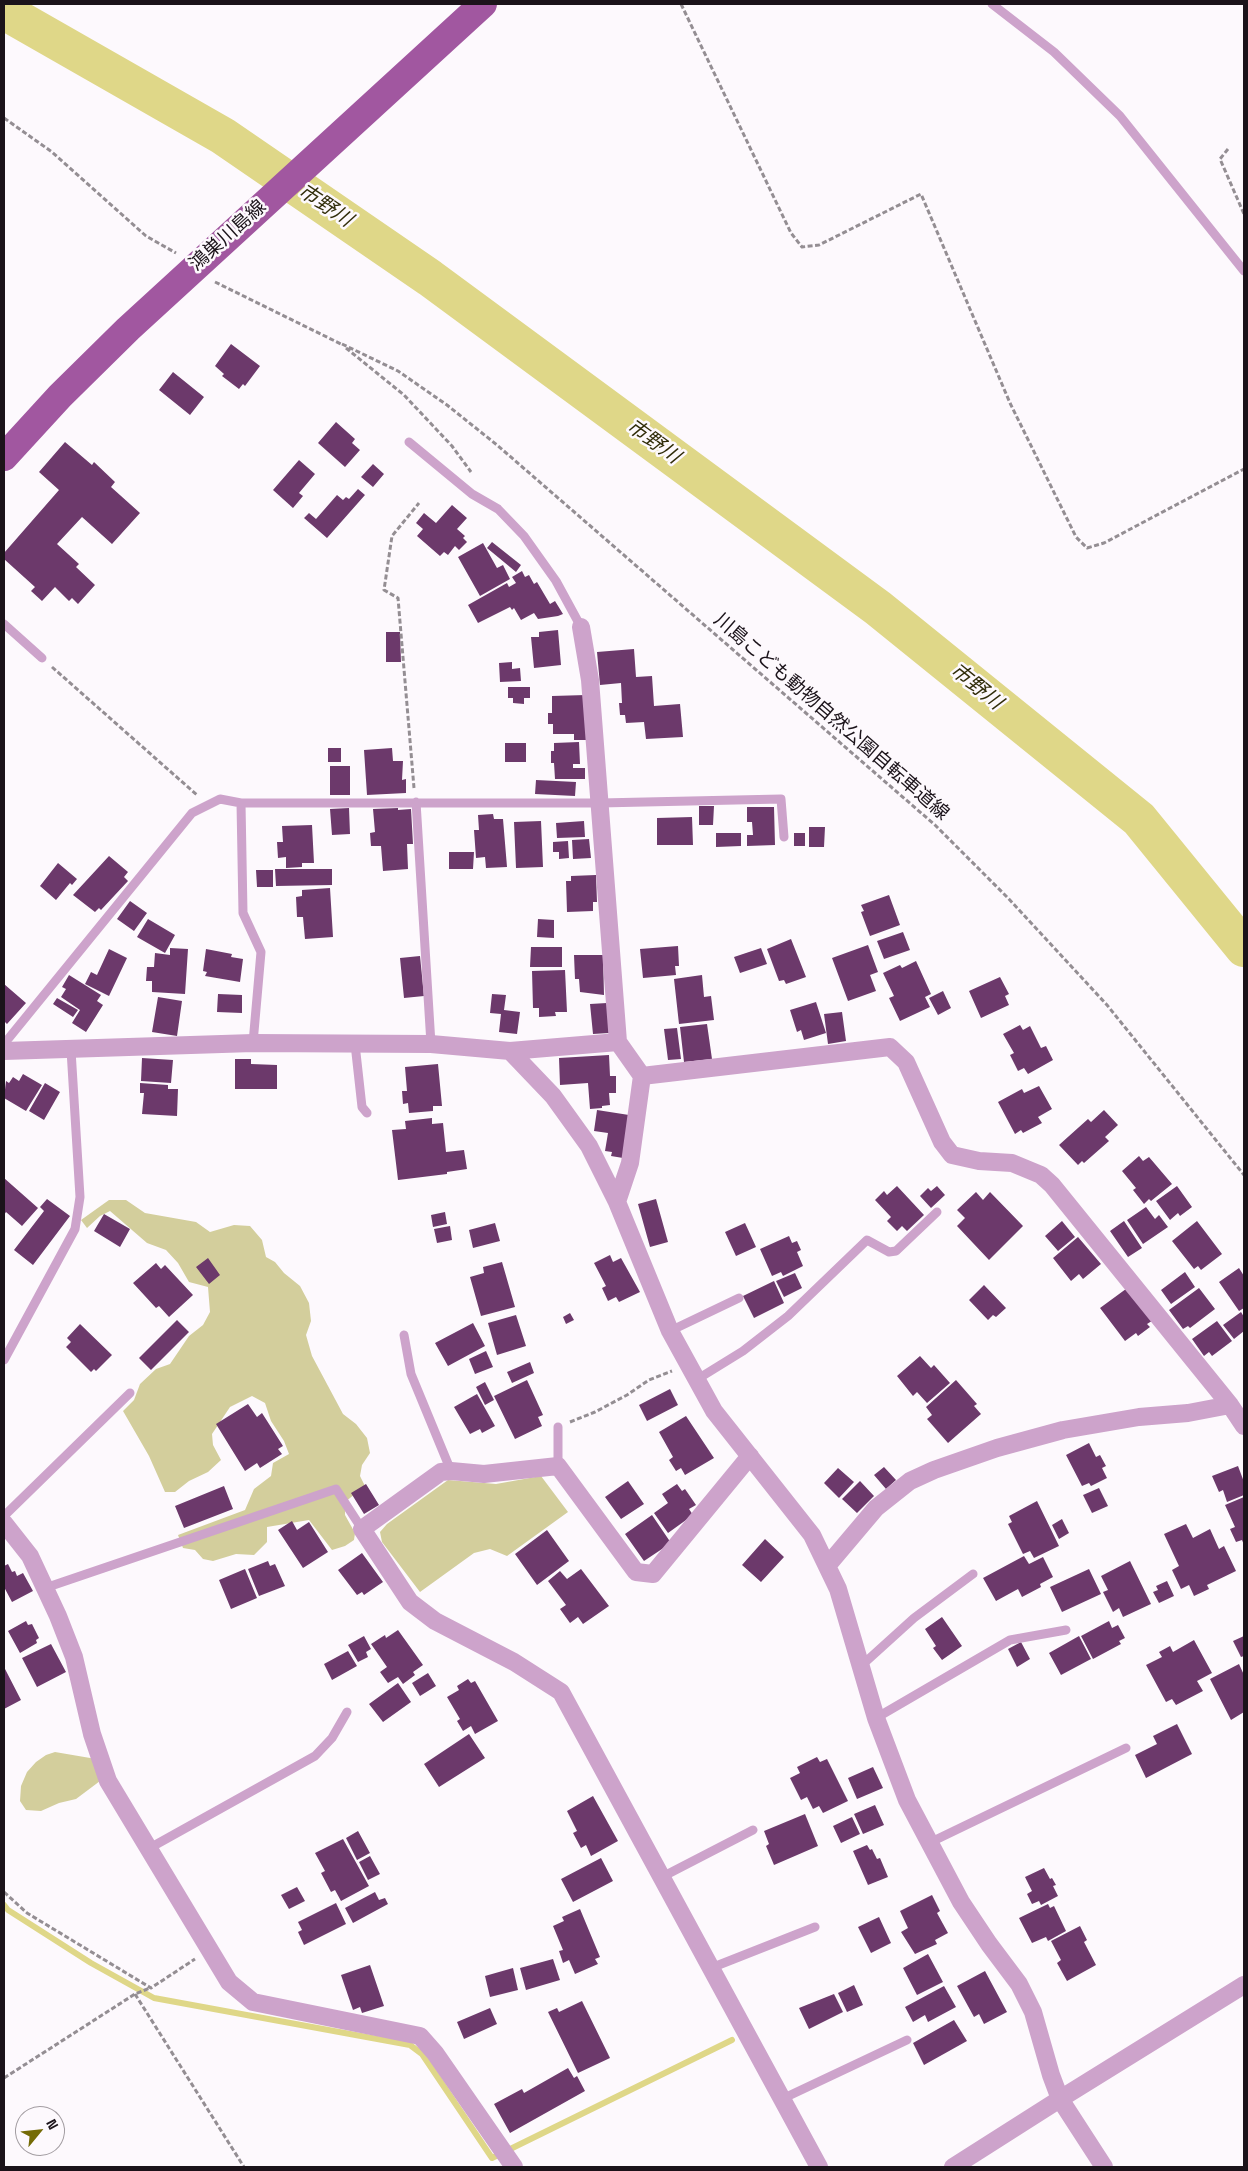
<!DOCTYPE html>
<html>
<head>
<meta charset="utf-8">
<style>
  body { margin:0 }
  #map { position:relative; width:1248px; height:2171px; overflow:hidden; background:#fdf9fd; font-family:"Space Grotesk",sans-serif }
  canvas { display:block }
  .frame { position:absolute; inset:0; border:5px solid #1b131a; pointer-events:none }
  .north { position:absolute; left:15px; top:2106px; width:50px; height:50px; box-sizing:border-box; background:#fdf9fd; border:1px solid #a39da2; border-radius:50%; rotate:62deg; font-size:14px; font-weight:700; line-height:20px; text-align:center; color:#1b131a }
  .north::after { content:''; display:block; margin:auto; width:18px; height:22px; background:#756b06; clip-path:polygon(50% 0,100% 100%,50% 72%,0 100%) }
</style>
</head>
<body>
<div id="map">
<canvas width="1248" height="2171"></canvas>
<div class="frame"></div>
<div class="north">N</div>
</div>
<script>
const context = document.querySelector('canvas').getContext('2d');
context.lineJoin = 'round';
function fill(path, color) {
  context.fillStyle = color;
  context.fill(path, 'evenodd');
}
function shape(rows) {
  const path = new Path2D();
  for (const r of rows) {
    path.moveTo(r[0], r[1]);
    for (let i = 2; i < r.length; i += 2) path.lineTo(r[i], r[i + 1]);
  }
  return path;
}
function strokePath(path, color, width, dash) {
  context.strokeStyle = color;
  context.lineWidth = width;
  context.lineCap = dash ? 'butt' : 'round';
  context.setLineDash(dash || []);
  context.stroke(path);
}
function label(font, color, halo, rows, align = 'center') {
  context.font = font + ' "Space Grotesk","Noto Sans JP",sans-serif';
  context.lineWidth = 5;
  context.setLineDash([]);
  context.textBaseline = 'middle';
  context.strokeStyle = halo;
  context.fillStyle = color;
  for (const [text, x, y, turn = 0] of rows) {
    context.save();
    context.translate(x, y);
    context.rotate((+turn || 0) * Math.PI / 180);
    context.textAlign = isNaN(turn) ? turn : align;
    if (halo) context.strokeText(text, 0, 0);
    context.fillText(text, 0, 0);
    context.restore();
  }
}
fill(shape([
  [109,1200,126,1200,145,1213,196,1222,210,1232,234,1225,250,1226,262,1240,266,1257,275,1262,284,1273,300,1286,309,1303,311,1321,306,1335,312,1356,343,1414,356,1424,367,1438,370,1453,362,1465,360,1476,365,1486,345,1502,345,1515,355,1533,354,1540,345,1546,332,1550,309,1520,267,1527,267,1542,254,1555,236,1554,213,1561,203,1559,195,1550,183,1548,178,1535,245,1510,254,1489,271,1476,273,1463,289,1454,284,1441,271,1421,265,1403,252,1396,230,1407,212,1434,213,1445,221,1460,208,1472,189,1481,175,1492,165,1492,149,1456,123,1411,134,1400,140,1384,156,1369,170,1364,189,1336,203,1325,210,1312,208,1287,189,1282,178,1263,166,1250,147,1243,110,1211,100,1216,87,1228,81,1220],
  [541,1476,568,1512,507,1556,490,1549,474,1553,420,1592,382,1542,380,1532,387,1524,448,1480,496,1484],
  [55,1752,96,1759,100,1781,76,1799,59,1803,41,1811,26,1810,20,1801,21,1786,27,1772,36,1762,46,1755]
]), '#d3ce9c');
strokePath(shape([
  [4,1905,8,1910,91,1963,154,1998,410,2045,422,2054,492,2158,732,2040]
]), '#dfd788', 6);
strokePath(shape([
  [4,11,223,136,430,278,878,608,1139,819,1244,948]
]), '#dfd788', 38);
fill(shape([
  [231,344,260,366,245,386,243,384,239,389,222,376,224,374,215,366],
  [173,372,204,397,190,415,159,390],
  [336,422,355,439,352,443,360,450,345,467,318,443],
  [65,442,92,465,94,462,115,482,111,487,140,513,112,544,82,517,57,544,79,564,76,567,95,585,78,604,72,598,69,601,55,587,42,601,31,591,35,587,4,559,4,553,59,490,39,472],
  [299,460,315,474,299,493,303,496,293,508,273,490],
  [373,464,384,474,373,487,361,477],
  [358,489,365,495,327,538,304,518,309,513,316,519,337,495,343,500,346,497,349,499],
  [452,505,467,518,457,529,465,536,463,538,467,542,459,550,455,546,448,555,444,552,440,556,417,536,423,529,416,523,424,513,436,523],
  [492,542,521,565,516,572,487,548],
  [483,543,497,568,503,565,510,579,480,596,458,557],
  [522,571,525,577,529,575,534,584,537,582,550,604,555,601,563,614,558,616,538,619,534,613,521,620,514,608,512,610,510,607,478,623,468,605,507,583,509,587,516,583,512,577],
  [558,630,561,665,534,668,531,637,539,637,539,632],
  [386,632,400,632,401,662,386,662],
  [634,649,636,677,652,676,654,706,680,704,683,737,646,739,644,722,626,723,625,715,620,715,619,703,622,703,621,683,600,685,597,652],
  [512,662,512,669,520,668,521,681,500,682,499,663],
  [508,687,530,687,530,698,524,698,524,704,513,703,513,698,508,698],
  [586,695,587,740,574,740,574,734,553,734,553,724,548,724,548,713,552,713,552,696],
  [579,742,580,764,573,764,573,768,585,768,585,779,555,779,554,763,551,763,551,751,554,751,554,743],
  [505,743,526,743,526,762,505,762],
  [328,748,341,748,341,762,328,762],
  [392,748,393,761,403,761,402,780,406,779,406,793,367,795,364,750],
  [330,766,350,766,350,795,330,795],
  [536,780,576,782,575,796,535,794],
  [699,806,714,806,713,825,699,825],
  [747,807,774,807,775,845,747,846,747,835,753,835,752,822,747,822],
  [349,808,350,834,332,835,330,809],
  [398,808,398,810,411,809,413,844,407,844,408,869,383,871,381,846,371,846,370,833,375,832,373,809],
  [493,814,494,819,503,819,507,867,486,868,485,857,476,858,474,830,479,830,478,815],
  [692,817,693,845,657,845,657,818],
  [541,821,543,867,516,868,514,822],
  [584,821,585,837,557,838,556,823],
  [312,825,314,863,302,863,302,867,286,868,286,857,278,858,277,842,283,842,282,826],
  [809,827,825,827,824,847,809,847],
  [716,833,741,833,741,846,716,847],
  [794,833,805,833,805,846,794,846],
  [589,839,591,858,573,859,572,840],
  [568,841,569,858,559,859,559,852,553,852,553,842],
  [449,852,474,852,473,869,449,869],
  [109,856,128,872,124,877,128,881,101,910,99,908,95,912,73,895],
  [58,863,77,879,72,885,70,883,56,900,40,886],
  [275,869,332,869,332,885,276,886],
  [256,870,273,870,273,887,257,887],
  [596,875,597,902,593,902,593,911,567,912,566,881,571,881,571,876],
  [330,888,333,937,305,939,303,917,297,917,296,897,302,896,302,890],
  [889,895,900,925,870,936,861,912,864,911,861,905],
  [130,901,147,913,134,931,117,919],
  [148,919,175,935,165,953,137,937],
  [538,919,554,920,554,938,537,937],
  [903,932,910,950,884,959,877,941],
  [791,939,806,977,786,984,784,980,779,981,767,949],
  [868,945,878,972,870,975,876,991,848,1001,832,958],
  [678,946,679,966,675,966,676,975,643,978,640,949],
  [531,947,562,947,562,967,530,967],
  [170,948,188,949,185,994,152,992,152,981,146,981,147,967,154,967,155,953,170,955],
  [761,948,767,964,740,973,734,957],
  [109,949,127,958,109,996,85,984,91,972,97,975],
  [206,949,232,954,231,957,243,959,240,982,205,976,207,972,203,971],
  [574,955,603,955,604,995,580,992,579,979,575,979],
  [420,956,424,996,404,998,400,958],
  [916,961,931,994,925,997,930,1007,900,1021,889,998,894,996,883,973,900,965,902,968],
  [565,970,567,1012,555,1012,556,1016,539,1017,539,1008,533,1008,532,971],
  [69,975,101,995,97,1001,103,1005,86,1032,72,1023,80,1010,61,997,66,989,62,987],
  [702,975,704,997,711,996,714,1020,679,1024,674,979],
  [1000,977,1009,994,1005,996,1009,1005,981,1018,969,991],
  [4,984,26,1003,7,1024,4,1021],
  [943,991,951,1008,938,1015,929,998],
  [218,994,242,995,242,1013,217,1012],
  [492,994,506,995,504,1010,520,1012,517,1034,499,1032,501,1014,490,1013],
  [158,997,182,1001,177,1036,152,1032],
  [57,998,78,1010,73,1017,53,1004],
  [816,1002,826,1033,804,1040,801,1030,797,1032,790,1010],
  [607,1003,609,1033,593,1034,590,1004],
  [842,1012,846,1041,828,1044,824,1014],
  [707,1024,712,1059,684,1062,680,1027],
  [1020,1025,1023,1030,1030,1026,1041,1048,1046,1046,1053,1060,1028,1074,1024,1068,1018,1071,1010,1055,1014,1053,1003,1034],
  [677,1028,681,1059,668,1060,664,1029],
  [609,1055,610,1076,616,1076,616,1093,609,1093,610,1105,602,1106,602,1108,590,1109,588,1083,560,1085,559,1058],
  [142,1058,173,1060,171,1083,141,1081],
  [235,1059,251,1059,251,1064,277,1065,277,1089,235,1089],
  [438,1064,442,1106,433,1106,433,1111,409,1113,408,1103,403,1104,402,1091,407,1091,405,1067],
  [23,1074,42,1085,26,1111,4,1098,6,1081,9,1083,13,1077,19,1081],
  [45,1083,60,1092,44,1120,29,1111],
  [140,1083,168,1085,168,1089,178,1089,177,1116,142,1114,144,1093,140,1093],
  [1039,1086,1052,1109,1038,1117,1042,1123,1023,1133,1021,1130,1015,1134,998,1102,1022,1089,1024,1093],
  [597,1110,629,1115,623,1158,611,1156,612,1152,605,1151,608,1133,594,1131],
  [1104,1110,1118,1125,1105,1137,1109,1141,1084,1163,1082,1161,1078,1165,1059,1145,1088,1119,1091,1122],
  [432,1118,432,1124,443,1123,446,1152,464,1150,467,1169,447,1172,447,1174,398,1180,392,1130,406,1129,405,1121],
  [1139,1156,1143,1161,1149,1157,1172,1184,1151,1201,1149,1199,1144,1204,1133,1190,1136,1188,1122,1171],
  [4,1178,38,1208,22,1226,6,1212,4,1215],
  [897,1186,924,1215,907,1231,902,1226,897,1231,887,1221,891,1217,875,1200,884,1191,887,1195],
  [937,1186,945,1195,931,1208,920,1196,928,1188,931,1191],
  [1177,1186,1192,1207,1180,1216,1178,1213,1170,1220,1156,1201],
  [976,1192,983,1200,990,1192,1023,1226,989,1260,957,1226,965,1218,957,1210],
  [47,1199,70,1216,33,1265,14,1250,44,1211,40,1207],
  [656,1199,668,1242,650,1247,638,1204],
  [1146,1207,1155,1219,1159,1215,1168,1227,1143,1244,1127,1220],
  [445,1212,447,1224,433,1227,431,1215],
  [104,1214,130,1229,120,1247,94,1231],
  [1062,1221,1075,1237,1058,1251,1045,1236],
  [1124,1221,1142,1248,1128,1257,1110,1231],
  [1197,1221,1222,1254,1201,1270,1198,1266,1194,1269,1172,1241],
  [495,1223,500,1241,473,1248,469,1230],
  [745,1223,756,1247,736,1256,725,1232],
  [450,1226,452,1240,437,1243,434,1229],
  [789,1236,792,1243,797,1241,801,1250,797,1252,803,1266,783,1276,781,1272,772,1276,760,1249],
  [1078,1237,1101,1264,1083,1279,1079,1274,1071,1281,1053,1258],
  [610,1255,613,1262,621,1258,640,1292,619,1302,616,1297,608,1301,602,1288,606,1286,594,1263],
  [208,1258,220,1275,209,1284,196,1267],
  [502,1262,515,1307,481,1316,470,1277,484,1273,483,1267],
  [156,1263,161,1269,165,1265,193,1295,169,1317,159,1306,156,1308,133,1283],
  [1239,1268,1244,1276,1244,1308,1239,1311,1219,1282],
  [1185,1272,1195,1287,1171,1304,1161,1290],
  [795,1273,802,1288,784,1297,776,1281],
  [774,1281,784,1303,754,1318,743,1296],
  [984,1285,1006,1308,996,1317,993,1315,988,1320,969,1300],
  [1130,1286,1155,1319,1147,1324,1150,1327,1138,1336,1136,1333,1125,1341,1100,1308],
  [1199,1288,1215,1309,1190,1328,1188,1326,1183,1329,1169,1310],
  [1241,1312,1244,1317,1244,1331,1234,1339,1223,1325],
  [570,1313,574,1320,566,1324,563,1317],
  [516,1315,526,1346,497,1355,488,1323],
  [177,1320,189,1332,151,1370,139,1358],
  [1217,1321,1232,1341,1212,1356,1209,1352,1204,1356,1192,1339],
  [473,1323,485,1346,448,1366,435,1343],
  [80,1324,112,1355,96,1371,94,1369,91,1372,66,1347,71,1342,67,1338],
  [486,1351,493,1367,475,1374,469,1359],
  [920,1356,931,1368,934,1365,950,1383,927,1403,917,1392,913,1396,897,1376],
  [530,1362,534,1373,512,1383,507,1372],
  [527,1380,543,1415,538,1417,542,1426,515,1439,494,1396],
  [956,1380,977,1404,974,1406,981,1414,948,1443,927,1419,932,1415,926,1407],
  [485,1382,494,1400,485,1405,476,1387],
  [670,1389,678,1405,647,1421,639,1405],
  [477,1394,495,1426,482,1433,480,1429,470,1434,454,1407],
  [248,1404,257,1417,262,1413,283,1446,278,1449,282,1454,260,1468,257,1463,245,1471,216,1424],
  [686,1416,714,1458,685,1475,681,1468,676,1471,669,1460,673,1457,659,1432],
  [1089,1443,1096,1457,1100,1455,1106,1466,1102,1468,1107,1478,1091,1486,1089,1483,1082,1486,1066,1455],
  [1238,1466,1244,1482,1244,1495,1227,1502,1223,1490,1219,1492,1212,1476],
  [884,1467,896,1480,886,1489,874,1475],
  [838,1468,854,1482,839,1498,824,1483],
  [628,1481,644,1504,621,1519,605,1497],
  [860,1481,874,1496,857,1513,842,1499],
  [366,1484,379,1505,364,1514,351,1493],
  [677,1484,682,1491,685,1489,696,1505,689,1509,693,1515,668,1533,654,1513,668,1503,662,1494],
  [224,1486,233,1509,184,1528,175,1506],
  [1099,1488,1108,1506,1092,1513,1083,1495],
  [1244,1497,1244,1545,1242,1540,1236,1542,1230,1529,1235,1527,1225,1505],
  [1037,1501,1059,1546,1034,1558,1030,1551,1023,1554,1008,1524,1012,1522,1009,1516],
  [652,1515,671,1543,644,1561,625,1534],
  [1062,1519,1069,1533,1059,1539,1052,1525],
  [292,1521,297,1530,309,1522,328,1552,303,1568,278,1530],
  [1186,1524,1193,1538,1210,1529,1219,1549,1224,1546,1236,1571,1207,1585,1209,1589,1194,1596,1189,1585,1181,1589,1172,1570,1179,1566,1164,1534],
  [547,1530,569,1561,537,1585,515,1554],
  [765,1539,784,1557,761,1582,742,1565],
  [362,1553,383,1582,364,1595,362,1592,357,1595,338,1570],
  [1024,1556,1029,1564,1043,1557,1053,1577,1040,1584,1041,1587,1022,1597,1018,1589,996,1601,983,1578],
  [268,1561,270,1566,275,1564,285,1586,259,1596,248,1569],
  [1130,1561,1151,1604,1123,1617,1119,1608,1113,1612,1103,1592,1108,1590,1101,1576],
  [8,1564,12,1572,15,1571,17,1576,23,1573,33,1591,12,1602,4,1587,4,1566],
  [245,1569,257,1598,231,1609,219,1580],
  [581,1569,609,1606,583,1624,578,1617,570,1623,560,1609,566,1605,548,1581,560,1571,567,1579],
  [1089,1569,1101,1594,1062,1612,1050,1587],
  [1167,1581,1174,1596,1159,1603,1153,1592,1158,1590,1156,1586],
  [942,1617,962,1646,942,1660,933,1648,936,1646,925,1629],
  [26,1621,28,1625,32,1624,39,1638,36,1640,37,1643,20,1653,8,1631],
  [1109,1621,1112,1628,1118,1625,1125,1638,1119,1641,1121,1644,1093,1659,1081,1636],
  [398,1630,423,1665,413,1672,415,1675,403,1684,398,1677,388,1683,380,1672,387,1667,371,1644,385,1635,386,1638],
  [364,1636,371,1649,366,1652,368,1657,358,1662,348,1645],
  [1079,1636,1091,1659,1061,1675,1049,1653],
  [1244,1636,1244,1656,1241,1657,1233,1641],
  [1194,1640,1212,1673,1197,1681,1203,1691,1176,1705,1172,1699,1166,1702,1146,1665,1162,1657,1159,1652,1170,1646,1173,1652],
  [1021,1642,1030,1659,1017,1667,1008,1649],
  [51,1644,66,1672,37,1687,22,1658],
  [348,1651,357,1666,332,1680,324,1664],
  [1239,1664,1244,1675,1244,1712,1231,1720,1210,1679],
  [4,1667,21,1700,4,1709],
  [428,1673,436,1686,420,1696,412,1683],
  [468,1679,471,1683,475,1681,498,1721,475,1734,471,1726,463,1731,457,1721,460,1719,447,1697,459,1690,457,1686],
  [398,1683,411,1702,383,1722,369,1704],
  [1177,1724,1192,1754,1146,1778,1135,1755,1157,1744,1153,1736],
  [469,1734,485,1758,439,1787,424,1764],
  [817,1757,820,1762,827,1759,848,1801,823,1813,819,1806,813,1809,807,1797,801,1800,790,1778,800,1773,797,1767],
  [873,1767,883,1788,857,1799,848,1778],
  [593,1796,618,1841,591,1856,586,1845,581,1848,573,1833,577,1831,567,1811],
  [875,1805,884,1825,863,1834,854,1814],
  [805,1814,818,1846,774,1865,766,1846,769,1844,764,1831],
  [852,1817,860,1834,841,1843,833,1826],
  [358,1831,370,1853,357,1860,346,1838],
  [343,1839,369,1886,341,1901,335,1890,331,1892,321,1873,325,1871,315,1853],
  [867,1845,870,1850,872,1849,877,1859,880,1858,888,1877,868,1885,853,1851],
  [370,1856,380,1874,368,1880,359,1862],
  [601,1858,613,1881,573,1902,561,1879],
  [1044,1868,1050,1879,1052,1878,1056,1885,1053,1886,1058,1896,1041,1905,1039,1901,1032,1904,1027,1894,1032,1891,1025,1877],
  [297,1887,305,1901,289,1909,281,1895],
  [375,1892,379,1900,385,1898,388,1904,353,1923,345,1908],
  [932,1895,940,1911,937,1913,948,1933,935,1940,937,1944,915,1954,901,1932,908,1928,900,1911],
  [336,1903,346,1924,304,1945,298,1932,302,1930,298,1922],
  [1048,1904,1050,1908,1054,1906,1066,1931,1048,1941,1046,1937,1032,1943,1019,1918],
  [580,1909,600,1957,595,1959,598,1964,575,1974,569,1960,563,1963,559,1951,563,1950,553,1926,564,1921,562,1917],
  [879,1917,891,1943,871,1953,858,1927],
  [1080,1926,1087,1940,1084,1942,1096,1965,1067,1981,1057,1963,1061,1960,1051,1941],
  [928,1954,943,1982,917,1995,903,1968],
  [553,1959,560,1980,526,1990,520,1968],
  [370,1965,384,2006,362,2013,360,2007,353,2010,341,1975],
  [513,1968,518,1990,490,1997,485,1976],
  [985,1971,1007,2012,984,2024,979,2014,974,2017,957,1986],
  [854,1985,863,2005,847,2012,838,1993],
  [944,1986,956,2007,928,2022,925,2015,913,2022,905,2007],
  [834,1994,843,2012,809,2029,799,2008],
  [582,2001,610,2058,578,2073,548,2012,557,2008,559,2012],
  [490,2008,497,2024,464,2039,457,2022],
  [954,2020,967,2041,924,2065,913,2043],
  [568,2068,574,2078,577,2076,585,2091,510,2133,494,2104,522,2089,524,2093]
]), '#6c396b');
strokePath(shape([
  [681,4,791,233,802,247,819,245,921,194,1010,403,1076,537,1087,548,1104,543,1244,469],
  [4,118,52,152,146,236,176,253],
  [1228,149,1220,159,1244,214],
  [215,282,341,344],
  [342,344,398,371,447,405,497,445,935,825,1008,898,1107,1005,1244,1175],
  [346,348,404,395,452,446,471,472],
  [52,667,197,795],
  [414,788,398,598,384,590,392,536,419,503],
  [570,1422,595,1412,627,1395,649,1380,672,1371],
  [4,1892,27,1913,151,1988,195,1959],
  [135,1994,244,2167],
  [4,2078,135,1994,150,1988]
]), '#948e93', 3, [5, 2.5]);
strokePath(shape([
  [992,4,1054,52,1120,116,1244,271],
  [409,442,472,494,498,509,524,536,556,581,581,627],
  [4,624,42,658],
  [416,802,431,1044],
  [241,803,243,913,261,952,253,1043],
  [4,1044,192,813,220,799,241,803,600,803,781,799,784,837],
  [355,1044,362,1107,367,1113],
  [670,1331,739,1298],
  [404,1335,411,1374,451,1471],
  [4,1360,75,1229,80,1197,71,1050],
  [696,1380,743,1351,788,1316,867,1240,889,1252,896,1251,937,1212],
  [558,1466,558,1427],
  [4,1516,130,1393],
  [45,1588,336,1489,362,1529],
  [861,1666,914,1618,973,1574],
  [876,1718,1010,1640,1066,1630],
  [929,1843,1126,1748],
  [148,1849,315,1756,332,1738,347,1712],
  [662,1877,753,1830],
  [711,1968,815,1927],
  [782,2099,907,2040]
]), '#cda3cb', 9);
strokePath(shape([
  [581,627,590,680,618,1042,642,1076,630,1163,617,1202],
  [4,1051,253,1043,431,1044,510,1051,553,1096,589,1146,617,1202,670,1331,714,1411,812,1535,838,1589,876,1718,907,1800,961,1902,989,1944,1019,1984,1033,2012,1051,2075,1060,2099,1104,2167],
  [510,1051,618,1042],
  [642,1076,890,1047,906,1062,942,1142,952,1155,979,1161,1012,1163,1041,1175,1052,1185,1230,1405,1244,1426],
  [750,1456,653,1574,636,1572,558,1466,484,1474,451,1471,441,1472,362,1529,410,1602,435,1621,514,1662,561,1692,819,2167],
  [4,1523,30,1556,58,1616,74,1657,92,1734,108,1781,229,1982,253,2002,420,2036,435,2053,514,2167],
  [827,1566,876,1508,910,1481,934,1470,997,1448,1063,1430,1139,1417,1188,1413,1230,1405],
  [953,2167,1060,2099,1244,1985]
]), '#cda3cb', 18);
strokePath(shape([
  [4,457,60,396,128,329,483,4]
]), '#a157a0', 28);
label('19px', '#1b131a', '#fdf9fd', [
  ["鴻巣川島線",228,236,-42],
  ["川島こども動物自然公園自転車道線",831,717,41]
]);
label('italic 20px', '#322e0b', '#fdf9fd', [
  ["市野川",325,206,34],
  ["市野川",653,442,36],
  ["市野川",976,687,39]
]);
</script>
</body>
</html>
